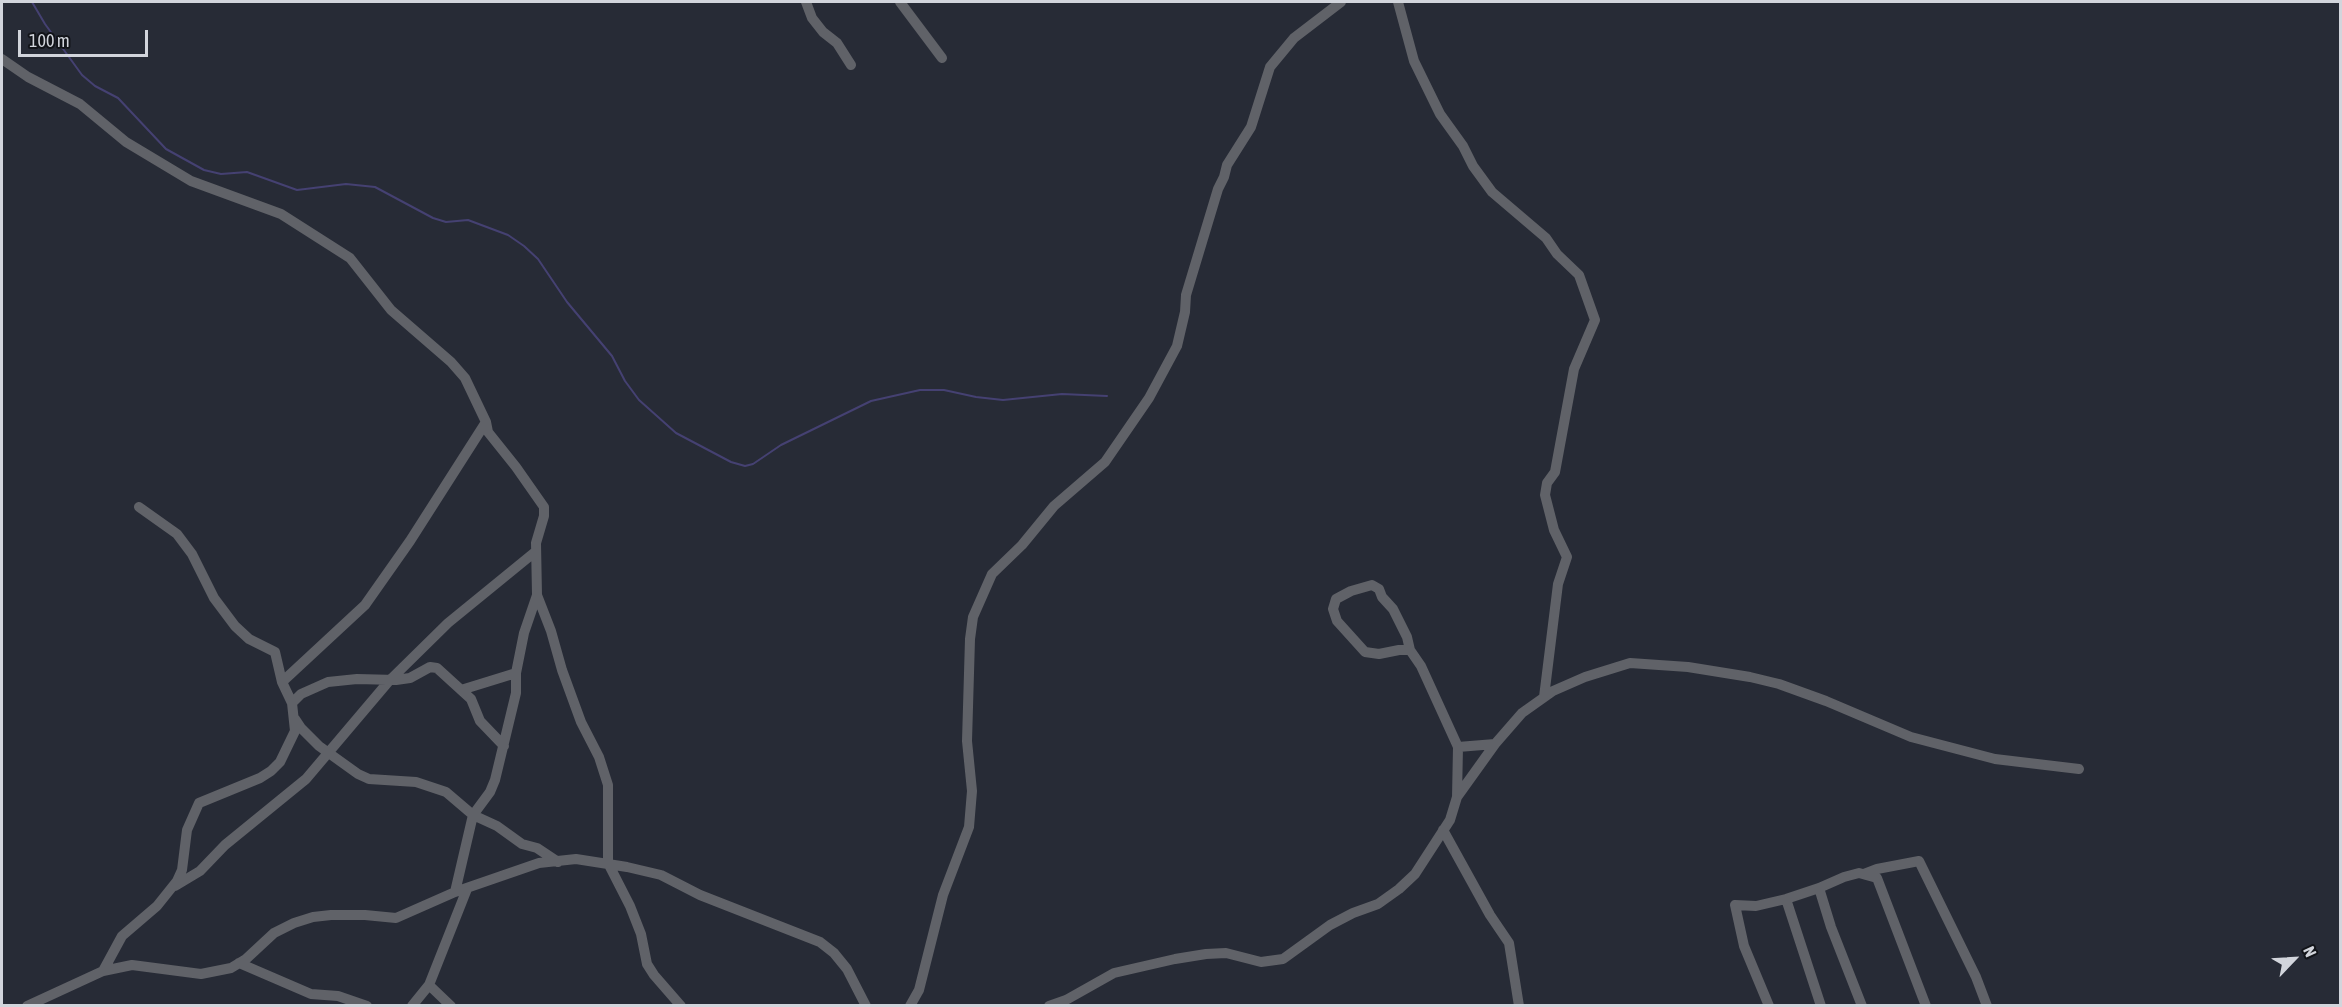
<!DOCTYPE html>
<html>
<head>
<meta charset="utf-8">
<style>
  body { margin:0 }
  #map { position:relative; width:2342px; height:1007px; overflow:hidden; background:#272b36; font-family:"Asap Condensed",sans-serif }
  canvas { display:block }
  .frame { position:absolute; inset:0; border:3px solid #d2d5dc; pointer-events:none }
  .north { position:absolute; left:2264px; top:929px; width:60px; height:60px; -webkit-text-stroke:4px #121419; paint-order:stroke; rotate:65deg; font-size:16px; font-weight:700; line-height:24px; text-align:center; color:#d2d5dc }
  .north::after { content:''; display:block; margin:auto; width:21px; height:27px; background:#d2d5dc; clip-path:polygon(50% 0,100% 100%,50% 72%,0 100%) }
  .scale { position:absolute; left:18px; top:30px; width:130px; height:27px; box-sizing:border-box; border:3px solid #d2d5dc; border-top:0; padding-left:8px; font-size:18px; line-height:21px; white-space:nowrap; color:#d2d5dc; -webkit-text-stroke:4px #121419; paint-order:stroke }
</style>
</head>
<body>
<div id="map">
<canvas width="2342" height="1007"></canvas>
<div class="frame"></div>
<div class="north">N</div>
<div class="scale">100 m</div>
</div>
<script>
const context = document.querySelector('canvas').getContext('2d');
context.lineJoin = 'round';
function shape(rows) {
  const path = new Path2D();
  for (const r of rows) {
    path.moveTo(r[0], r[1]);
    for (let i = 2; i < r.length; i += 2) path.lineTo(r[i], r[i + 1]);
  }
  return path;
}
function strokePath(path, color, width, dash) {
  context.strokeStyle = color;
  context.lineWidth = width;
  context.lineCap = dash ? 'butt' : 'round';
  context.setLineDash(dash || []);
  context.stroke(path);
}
strokePath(shape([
  [32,2,45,24,82,75,95,86,118,98,166,149,204,170,221,174,247,172,297,190,346,184,375,187,433,218,446,222,468,220,508,235,524,246,538,259,567,302,612,356,625,381,639,400,676,433,731,462,745,466,753,464,781,445,871,401,920,390,944,390,976,397,1003,400,1062,394,1107,396]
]), '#454172', 2);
strokePath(shape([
  [806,2,812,18,823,32,837,43,851,65],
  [900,2,942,58],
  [1398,2,1414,61,1440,114,1463,146,1473,166,1492,192,1546,238,1557,254,1579,275,1595,320,1574,369,1555,472,1547,483,1545,495,1554,530,1567,557,1558,584,1544,697],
  [2,59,28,77,80,104,126,142,191,181,281,214,350,258,391,310,451,362,465,378,486,422,488,432,516,467,544,507,544,516,536,543,537,595,551,631,562,670,581,722,599,757,608,785,608,863,630,906,641,934,647,964,654,975,681,1006],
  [1410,650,1399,650,1379,654,1365,652,1337,621,1333,609,1336,599,1351,591,1372,585,1379,589,1382,597,1393,609,1407,637,1410,650,1421,666,1458,747,1457,797],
  [282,682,365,605,410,541,486,422],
  [461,690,516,673],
  [292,703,301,694,328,682,357,679,396,680,410,678,430,667,437,668,471,699,480,721,504,746],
  [295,719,301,728,319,746,358,774,369,779,416,782,446,792,473,815,497,826,522,844,537,848,558,862],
  [1458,747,1495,744],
  [1443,830,1490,915,1509,943,1519,1006],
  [1864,874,1877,869,1919,861,1976,977,1987,1006],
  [175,886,200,871,225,845,306,779,389,681,448,623,535,552],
  [1819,888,1831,927,1862,1006],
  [455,892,539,863,576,859,627,867,661,875,700,895,820,942,834,953,847,969,866,1006],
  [1786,899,1821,1006],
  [239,963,311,994,338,996,367,1006],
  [103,971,122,936,157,906,177,881,182,870,187,830,199,803,260,778,271,771,280,762,295,731,292,703,282,682,275,652,249,639,235,626,214,598,192,554,177,534,139,507],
  [429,985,451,1006],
  [27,1006,103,971,132,965,201,974,231,968,246,959,274,933,294,923,313,917,331,915,365,915,396,918,455,892,473,815,490,792,495,780,516,693,516,673,524,633,537,595],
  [412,1006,429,985,467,889],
  [910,1006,919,990,943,895,969,827,972,791,967,741,970,639,973,617,992,574,1022,545,1054,506,1105,462,1149,398,1177,346,1185,312,1186,295,1218,189,1224,177,1227,165,1251,127,1270,67,1294,38,1341,2],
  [1049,1006,1066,1000,1114,973,1175,959,1206,954,1226,953,1261,962,1283,959,1330,925,1353,913,1378,904,1399,889,1415,874,1450,820,1457,797,1495,744,1522,713,1553,691,1585,677,1630,663,1688,667,1750,677,1779,684,1826,701,1911,737,1995,759,2079,769],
  [1769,1006,1744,946,1735,905,1756,906,1786,899,1819,888,1844,877,1859,873,1877,878,1926,1006]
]), '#606268', 10);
</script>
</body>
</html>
